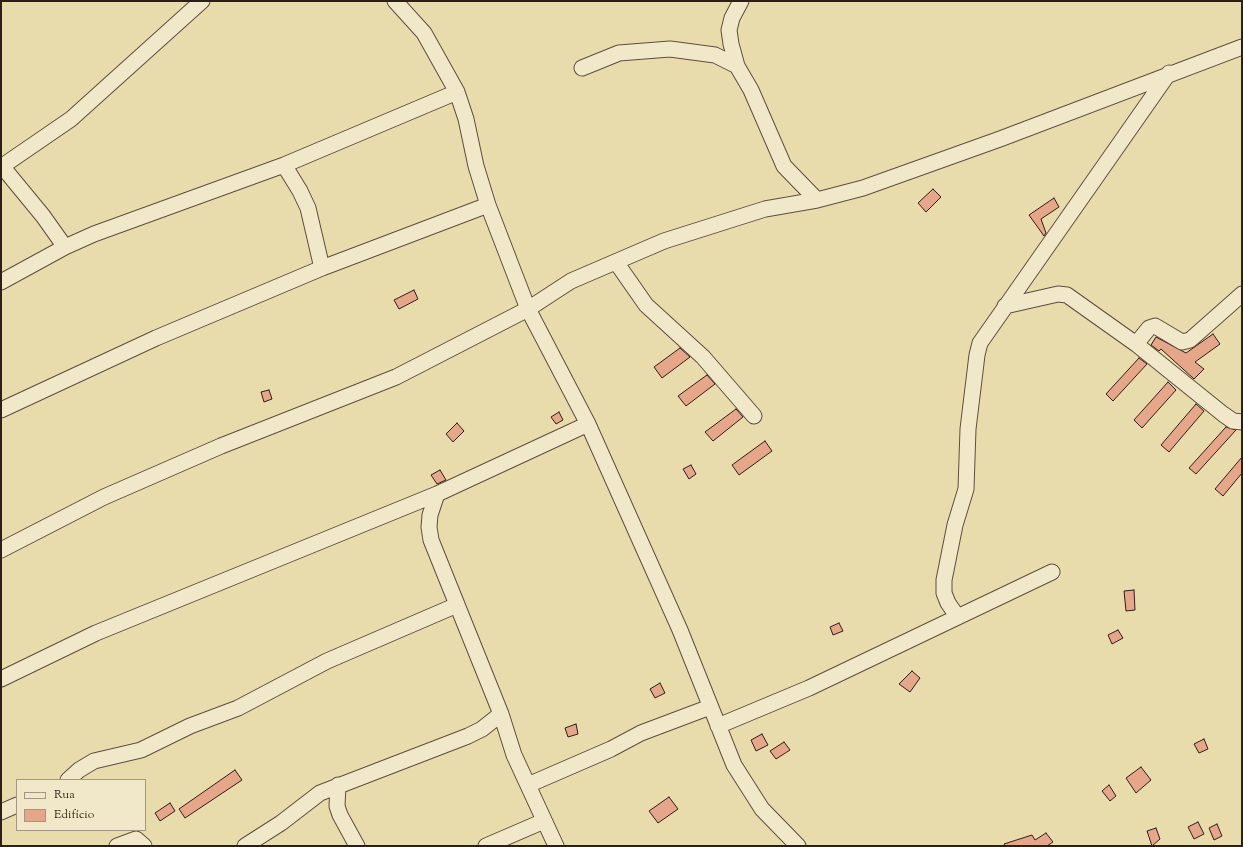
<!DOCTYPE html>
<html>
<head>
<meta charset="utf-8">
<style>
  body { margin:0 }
  #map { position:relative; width:1243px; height:847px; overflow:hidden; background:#e9dcac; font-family:"Sorts Mill Goudy",serif }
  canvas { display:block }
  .frame { position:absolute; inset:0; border:2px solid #2e1e19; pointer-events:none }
  .legend { position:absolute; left:16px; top:779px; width:130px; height:52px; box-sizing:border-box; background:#f1e8c9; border:1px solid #a39783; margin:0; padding:5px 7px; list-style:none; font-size:12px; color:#2e1e19 }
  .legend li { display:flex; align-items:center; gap:8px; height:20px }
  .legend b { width:20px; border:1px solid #a39783 }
</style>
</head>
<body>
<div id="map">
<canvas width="1243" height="847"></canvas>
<div class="frame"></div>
<ul class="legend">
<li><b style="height:5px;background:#f1e8c9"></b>Rua</li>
<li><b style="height:11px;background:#e6a68a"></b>Edifício</li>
</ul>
</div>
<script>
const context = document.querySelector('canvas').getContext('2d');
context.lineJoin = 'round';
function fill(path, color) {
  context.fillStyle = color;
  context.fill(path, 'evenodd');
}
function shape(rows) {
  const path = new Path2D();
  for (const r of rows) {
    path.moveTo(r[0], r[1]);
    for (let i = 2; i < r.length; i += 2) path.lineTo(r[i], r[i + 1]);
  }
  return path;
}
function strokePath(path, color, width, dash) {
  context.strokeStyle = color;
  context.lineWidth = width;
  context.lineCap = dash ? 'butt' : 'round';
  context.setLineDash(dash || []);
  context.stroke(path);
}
const building = shape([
  [933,189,941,197,926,212,918,203,933,189],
  [1054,198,1059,207,1041,219,1046,233,1044,236,1029,215,1054,198],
  [414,290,418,299,399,309,394,300,414,290],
  [1213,334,1220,344,1195,362,1204,369,1194,379,1161,349,1159,351,1151,345,1156,337,1186,353,1213,334],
  [680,348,690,357,662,378,654,367,680,348],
  [1139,358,1147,364,1113,401,1106,394,1139,358],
  [707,375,715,384,686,406,678,396,707,375],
  [1168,382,1176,390,1142,428,1134,420,1168,382],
  [269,390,272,399,264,402,261,392,269,390],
  [1196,404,1204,411,1169,452,1161,445,1196,404],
  [736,409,743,417,713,441,705,432,736,409],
  [559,412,563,420,556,424,551,417,559,412],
  [457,423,464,431,453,442,446,434,457,423],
  [1226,427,1236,430,1196,474,1189,468,1226,427],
  [765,441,772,451,739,475,732,465,765,441],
  [1242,457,1242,473,1223,496,1215,489,1242,457],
  [691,465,696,474,689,479,683,469,691,465],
  [440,470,446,480,437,484,431,475,440,470],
  [1134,590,1135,610,1126,611,1124,591,1134,590],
  [839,623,843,631,833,635,830,627,839,623],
  [1118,630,1123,638,1112,644,1108,635,1118,630],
  [912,671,920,678,910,692,899,684,912,671],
  [660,683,665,693,655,698,650,689,660,683],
  [576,724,578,734,568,737,565,728,576,724],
  [762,734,768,745,756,751,751,740,762,734],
  [1204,739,1208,749,1199,753,1194,744,1204,739],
  [784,742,790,750,776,759,770,751,784,742],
  [1141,767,1151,780,1136,793,1126,778,1141,767],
  [235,770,242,780,185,818,179,809,235,770],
  [1109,785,1116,796,1110,801,1102,791,1109,785],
  [669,797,678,809,658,823,649,811,669,797],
  [170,803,175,811,160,821,155,813,170,803],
  [1198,822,1204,834,1194,839,1188,827,1198,822],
  [1217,824,1222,836,1214,840,1209,828,1217,824],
  [1156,828,1160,839,1152,846,1147,831,1156,828],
  [1046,833,1053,842,1047,846,1005,846,1004,844,1032,835,1035,840,1046,833]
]);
fill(building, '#e6a68a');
strokePath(building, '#2e1e19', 1);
const minor = shape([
  [395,1,424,33,457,92,466,119,476,166,488,205,528,309,588,424,680,630,734,765,762,809,798,846],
  [741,1,732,18,729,30,731,44,737,66,751,90,784,166,817,200],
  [582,68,619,53,670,49,715,55,737,66],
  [1,165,43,216,65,247],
  [284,165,300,191,308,208,322,268],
  [1,167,71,119,202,1],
  [616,262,646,305,703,357,754,416],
  [1,282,65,247,94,234,284,165,457,92],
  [1005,306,1058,294,1067,295,1136,344,1223,414,1233,421,1242,422],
  [1136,344,1149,328,1155,326,1182,342,1190,340,1242,294],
  [1,410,156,338,322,268,488,205],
  [437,494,430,515,429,527,431,540,501,714,514,755,556,846],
  [1,550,104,497,221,446,396,377,528,309,571,281,664,241,765,209,817,200,863,188,1000,139,1242,47],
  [957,616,948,603,944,593,944,580,955,525,966,489,968,429,977,355,980,343,1169,73],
  [1,679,96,633,437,494,588,424],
  [718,726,809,688,1052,572],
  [68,780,79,770,94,761,141,750,190,726,238,708,327,661,457,605],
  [338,785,337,806,340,815,357,846],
  [528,785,611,749,641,733,710,707],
  [1,812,17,805],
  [117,846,136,839,144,846],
  [245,846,281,823,320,793,468,736,482,729,501,714],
  [486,846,544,821]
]);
strokePath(minor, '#5d4e3e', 17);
strokePath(minor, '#f1e8c9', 15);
</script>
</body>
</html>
